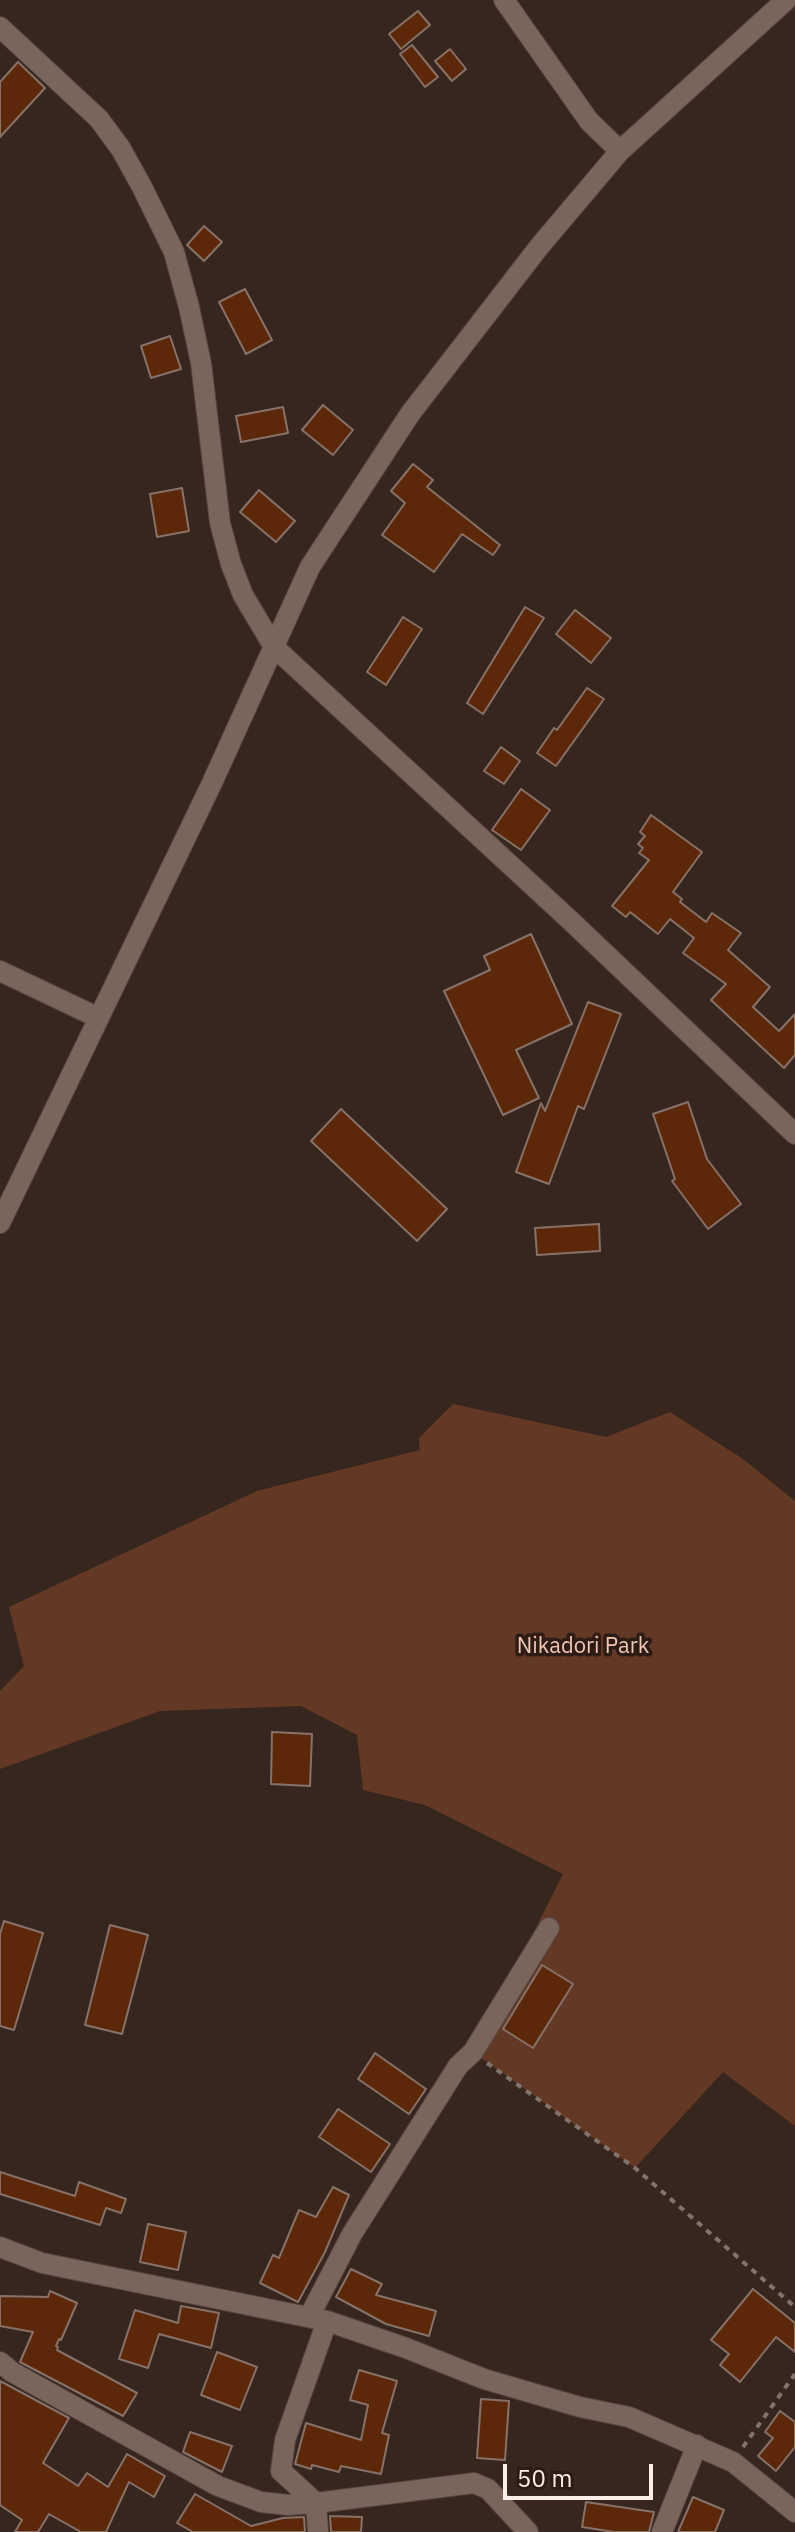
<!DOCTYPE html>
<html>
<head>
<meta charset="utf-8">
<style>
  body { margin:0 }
  #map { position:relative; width:795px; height:2532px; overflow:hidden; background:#37261e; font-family:"IBM Plex Sans",sans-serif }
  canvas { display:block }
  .scale { position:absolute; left:503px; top:2464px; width:150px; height:36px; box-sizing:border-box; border:4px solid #faeee8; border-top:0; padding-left:10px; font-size:24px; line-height:28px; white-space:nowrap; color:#faeee8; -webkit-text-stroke:6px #2c1c15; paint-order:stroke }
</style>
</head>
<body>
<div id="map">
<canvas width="795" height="2532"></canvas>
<div class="scale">50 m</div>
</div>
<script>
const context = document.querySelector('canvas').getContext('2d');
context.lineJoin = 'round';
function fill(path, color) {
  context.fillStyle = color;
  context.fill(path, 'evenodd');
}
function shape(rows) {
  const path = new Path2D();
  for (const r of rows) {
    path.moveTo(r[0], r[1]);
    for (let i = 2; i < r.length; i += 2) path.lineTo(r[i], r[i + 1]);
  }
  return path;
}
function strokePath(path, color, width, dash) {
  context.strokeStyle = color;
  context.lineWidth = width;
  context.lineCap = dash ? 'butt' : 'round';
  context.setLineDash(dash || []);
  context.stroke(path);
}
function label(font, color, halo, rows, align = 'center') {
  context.font = font + ' "IBM Plex Sans",sans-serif';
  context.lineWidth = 7;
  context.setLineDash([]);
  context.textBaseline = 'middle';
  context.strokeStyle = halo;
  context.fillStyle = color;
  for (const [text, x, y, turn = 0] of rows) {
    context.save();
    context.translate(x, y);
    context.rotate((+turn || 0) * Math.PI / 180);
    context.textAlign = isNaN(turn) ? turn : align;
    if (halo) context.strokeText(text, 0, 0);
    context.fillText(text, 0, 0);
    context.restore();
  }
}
fill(shape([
  [453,1404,606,1437,670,1412,743,1459,795,1501,795,2126,723,2072,635,2168,473,2052,563,1874,425,1805,363,1790,357,1735,301,1706,160,1711,0,1769,0,1691,24,1666,9,1607,257,1491,420,1450,419,1438]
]), '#633926');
const building = shape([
  [418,11,430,25,401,49,389,34,418,11],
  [412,45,438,77,425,87,400,54,412,45],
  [450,49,466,69,452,81,435,61,450,49],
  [18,62,45,88,0,137,0,82,18,62],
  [204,226,222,242,204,261,187,245,204,226],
  [245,289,272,340,246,354,219,302,245,289],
  [170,336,181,369,151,378,141,346,170,336],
  [323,405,353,430,333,455,302,430,323,405],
  [283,407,288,433,241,442,236,416,283,407],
  [413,464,433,480,427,487,500,545,493,555,462,534,434,572,382,535,405,503,391,491,413,464],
  [182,488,189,531,157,537,150,494,182,488],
  [259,490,295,521,276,542,240,512,259,490],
  [525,607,544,618,483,714,467,703,525,607],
  [575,610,611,638,591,663,556,634,575,610],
  [403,617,422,629,386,685,367,672,403,617],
  [587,688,604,699,556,766,537,753,554,728,557,730,587,688],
  [501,747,520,761,504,784,484,771,501,747],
  [521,789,550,810,521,850,492,830,521,789],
  [651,815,702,852,673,892,682,899,680,902,706,922,712,913,741,933,728,950,770,987,753,1007,779,1031,795,1014,795,1055,784,1068,711,1000,726,984,683,953,694,938,670,919,658,934,630,912,626,917,612,906,649,860,639,853,643,848,638,844,645,836,640,832,651,815],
  [531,934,572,1024,516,1050,539,1098,503,1115,444,991,490,970,484,956,531,934],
  [588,1002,621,1014,584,1109,578,1106,549,1184,516,1172,541,1103,545,1111,588,1002],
  [688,1102,707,1159,741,1204,708,1229,672,1181,675,1179,653,1114,688,1102],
  [341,1109,447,1209,417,1241,311,1141,341,1109],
  [599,1224,600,1251,537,1255,535,1228,599,1224],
  [272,1732,312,1734,310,1786,271,1784,272,1732],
  [4,1921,43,1933,14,2030,0,2026,0,1934,4,1921],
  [110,1925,148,1935,122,2034,85,2025,110,1925],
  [542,1965,573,1984,533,2048,503,2029,542,1965],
  [375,2053,426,2089,409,2114,358,2079,375,2053],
  [338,2109,390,2144,371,2172,319,2137,338,2109],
  [0,2172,75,2196,79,2182,126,2199,121,2213,106,2208,100,2225,0,2194,0,2172],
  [333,2187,349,2195,325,2252,298,2302,260,2283,273,2255,279,2258,299,2210,316,2217,333,2187],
  [148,2224,186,2232,178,2270,140,2262,148,2224],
  [351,2269,382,2284,376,2295,436,2311,429,2336,386,2324,336,2297,351,2269],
  [753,2289,795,2323,795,2352,776,2337,740,2382,720,2365,729,2354,711,2340,753,2289],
  [50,2291,77,2303,61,2340,59,2339,56,2346,58,2347,57,2350,137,2393,123,2416,20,2362,33,2332,0,2326,0,2296,48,2297,50,2291],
  [181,2306,219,2313,211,2348,159,2334,148,2368,119,2359,135,2310,178,2323,181,2306],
  [217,2352,257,2367,240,2410,201,2395,217,2352],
  [359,2370,397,2381,382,2433,389,2435,381,2474,341,2466,339,2472,312,2465,311,2469,295,2464,306,2423,361,2440,368,2405,350,2400,359,2370],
  [0,2381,69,2418,43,2463,78,2486,87,2473,108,2487,127,2454,165,2476,154,2497,129,2482,106,2532,81,2532,49,2514,38,2532,15,2532,22,2520,0,2505,0,2381],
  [481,2399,509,2401,505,2460,477,2458,481,2399],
  [780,2411,795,2422,795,2447,776,2471,758,2456,773,2438,765,2432,780,2411],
  [190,2432,232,2446,222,2472,183,2452,190,2432],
  [195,2494,251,2526,283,2518,304,2517,305,2532,193,2532,177,2523,195,2494],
  [693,2497,724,2510,715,2532,678,2532,693,2497],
  [586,2502,654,2512,649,2532,614,2532,582,2527,586,2502],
  [330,2516,362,2517,361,2532,331,2532,330,2516]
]);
fill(building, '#5d280a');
strokePath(building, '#867269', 2);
const minor = shape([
  [504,0,589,121,620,151],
  [0,27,99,119,121,149,142,187,174,252,189,307,201,363,220,523,231,564,243,595,274,647,572,922,795,1134],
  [0,971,99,1018],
  [0,1223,212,783,310,567,410,414,539,247,620,151,786,0],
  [0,2247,42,2263,327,2321,406,2348,484,2379,580,2407,629,2417,733,2462,795,2512],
  [309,2317,352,2234,458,2066,473,2052,549,1928],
  [0,2362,12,2372,218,2486,261,2502,288,2505,316,2503,474,2483,488,2489,528,2532],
  [318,2532,316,2503,281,2471,285,2440,327,2321],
  [662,2532,697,2445]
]);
strokePath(minor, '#53443e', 22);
strokePath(shape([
  [487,2063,635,2168,795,2307],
  [743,2447,795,2374]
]), '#82736c', 4, [6, 6]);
strokePath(minor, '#79655c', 20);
label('22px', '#f1c5b2', '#2c1c15', [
  ["Nikadori Park",583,1647]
]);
</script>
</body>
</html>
